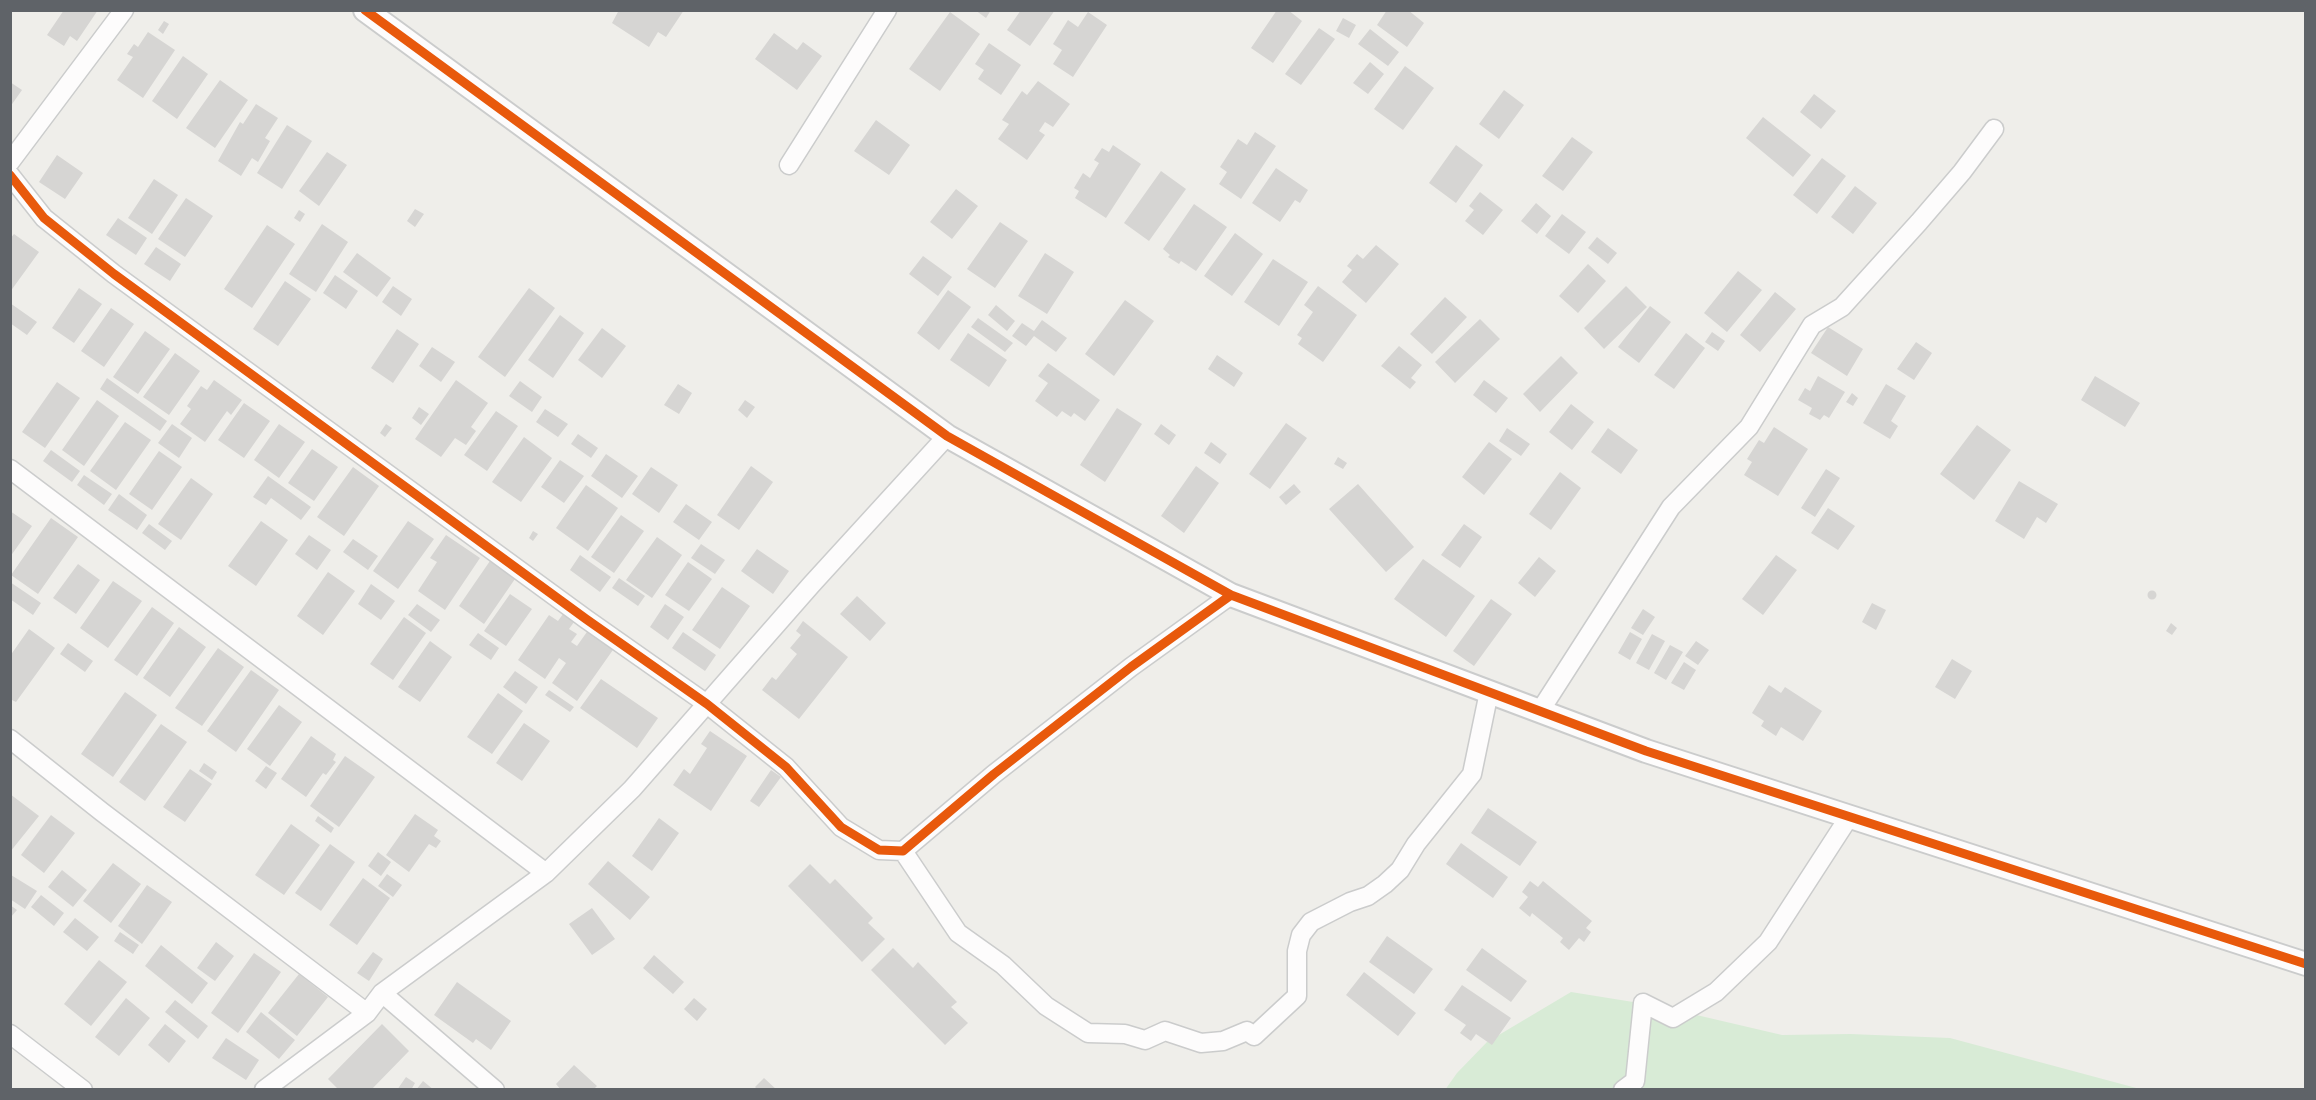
<!DOCTYPE html>
<html>
<head>
<meta charset="utf-8">
<style>
  body { margin:0 }
  #map { position:relative; width:2316px; height:1100px; overflow:hidden; background:#efeeea; font-family:Commissioner,sans-serif }
  canvas { display:block }
  .frame { position:absolute; inset:0; border:12px solid #5f6368; pointer-events:none }
</style>
</head>
<body>
<div id="map">
<canvas width="2316" height="1100"></canvas>
<div class="frame"></div>
</div>
<script>
const context = document.querySelector('canvas').getContext('2d');
context.lineJoin = 'round';
function fill(path, color) {
  context.fillStyle = color;
  context.fill(path, 'evenodd');
}
function shape(rows) {
  const path = new Path2D();
  for (const r of rows) {
    if (r.length === 3) {
      path.moveTo(r[0] + r[2], r[1]);
      path.arc(r[0], r[1], r[2], 0, 2 * Math.PI);
      continue;
    }
    path.moveTo(r[0], r[1]);
    for (let i = 2; i < r.length; i += 2) path.lineTo(r[i], r[i + 1]);
  }
  return path;
}
function strokePath(path, color, width, dash) {
  context.strokeStyle = color;
  context.lineWidth = width;
  context.lineCap = dash ? 'butt' : 'round';
  context.setLineDash(dash || []);
  context.stroke(path);
}
fill(shape([
  [1571,992,1658,1006,1782,1035,1850,1034,1950,1038,2140,1089,1445,1090,1457,1073,1487,1042]
]), '#d8ebd6');
fill(shape([
  [64,10,98,10,77,41,70,36,64,46,47,35],
  [619,10,684,10,666,37,658,32,649,47,612,23],
  [975,10,991,10,986,18],
  [1021,10,1055,10,1030,46,1007,30],
  [1277,10,1288,10,1302,21,1273,63,1251,48],
  [1387,10,1408,10,1424,23,1407,47,1377,25],
  [950,12,980,34,940,91,909,69],
  [1088,12,1107,25,1073,77,1053,64,1062,50,1053,44,1068,20,1078,27],
  [1343,18,1356,25,1349,38,1336,31],
  [164,21,169,24,163,34,158,30],
  [1319,28,1335,39,1301,85,1285,74],
  [1370,29,1399,52,1388,66,1358,44],
  [148,32,175,50,143,98,117,80,133,57,127,54,134,44,138,47],
  [774,33,797,50,803,42,822,56,797,90,755,59],
  [989,43,1021,65,1001,95,978,79,984,70,975,64],
  [183,56,208,74,177,119,152,101],
  [1370,62,1384,74,1368,94,1353,83],
  [1405,66,1434,88,1403,130,1374,109],
  [220,80,248,100,215,148,186,128],
  [1038,81,1070,104,1053,127,1045,122,1039,131,1045,135,1027,160,998,139,1009,124,1002,120,1022,91,1027,95],
  [10,82,22,90,10,107],
  [1504,90,1524,105,1499,139,1479,124],
  [1814,94,1836,111,1821,129,1800,112],
  [256,104,278,118,265,138,270,141,258,162,252,158,241,176,218,161,240,122,243,124],
  [1763,117,1811,155,1793,177,1746,138],
  [876,120,910,145,889,175,854,151],
  [287,125,312,141,282,189,257,173],
  [1255,132,1276,146,1241,199,1219,184,1227,172,1220,167,1238,139,1247,145],
  [1572,137,1593,152,1563,191,1542,176],
  [1113,145,1141,164,1106,218,1075,198,1079,191,1074,188,1083,173,1090,178,1099,163,1094,160,1102,148,1109,152],
  [1456,145,1483,165,1456,203,1429,183],
  [327,152,347,165,319,206,299,191],
  [57,155,83,173,65,199,39,182],
  [1822,158,1846,176,1817,214,1793,195],
  [1276,168,1308,190,1300,203,1295,200,1280,222,1252,203],
  [1161,171,1186,189,1149,241,1124,223],
  [154,179,178,195,152,234,128,218],
  [1855,186,1877,203,1853,234,1831,217],
  [956,189,978,206,952,239,930,222],
  [1480,192,1503,210,1483,235,1465,221,1474,210,1469,206],
  [186,198,213,216,185,257,158,239],
  [1536,203,1551,216,1537,234,1521,221],
  [1194,204,1227,227,1196,271,1181,261,1179,264,1168,257,1170,255,1163,249],
  [415,209,424,214,415,227,407,221],
  [299,210,305,214,300,222,294,218],
  [1562,214,1586,232,1569,254,1545,236],
  [118,218,147,238,136,255,106,235],
  [1000,222,1028,241,995,288,967,269],
  [322,224,348,242,316,292,289,274],
  [267,225,295,244,252,308,224,289],
  [1235,233,1263,254,1232,296,1204,276],
  [14,234,39,252,10,292,10,239],
  [1597,237,1617,253,1608,264,1588,248],
  [1376,245,1399,264,1366,303,1342,282,1352,270,1347,266,1357,254,1363,259],
  [156,247,181,264,170,281,144,264],
  [357,253,391,278,377,297,343,272],
  [1045,253,1074,272,1047,314,1018,296],
  [923,256,952,277,938,296,909,274],
  [1273,259,1308,282,1279,326,1244,302],
  [1588,264,1606,281,1578,313,1559,296],
  [1738,271,1762,290,1727,332,1704,313],
  [335,275,358,291,346,309,323,293],
  [285,281,311,299,278,346,253,329],
  [393,286,412,299,401,316,382,302],
  [1318,286,1357,315,1323,362,1298,344,1302,338,1297,335,1313,312,1304,305],
  [1626,286,1647,307,1604,349,1584,328],
  [79,288,102,304,74,343,52,328],
  [529,288,555,308,505,377,478,357],
  [948,290,971,307,939,350,917,333],
  [1775,292,1796,309,1760,352,1740,335],
  [1445,297,1467,317,1432,354,1410,334],
  [1125,300,1154,321,1114,376,1085,354],
  [10,303,37,322,27,335,10,323],
  [996,305,1015,321,1007,331,988,315],
  [1650,306,1671,322,1639,363,1618,347],
  [111,308,134,324,104,367,81,351],
  [560,315,584,333,553,378,528,360],
  [978,318,1013,343,1005,352,971,327],
  [1480,319,1500,339,1455,383,1435,362],
  [1042,320,1067,338,1056,352,1034,336,1026,346,1012,336,1022,323,1034,331],
  [1828,327,1863,349,1847,376,1811,353],
  [602,328,626,346,602,378,578,360],
  [397,329,419,344,393,383,371,368],
  [145,331,170,349,138,394,113,377],
  [1712,332,1725,341,1718,351,1705,342],
  [968,333,1007,360,989,387,950,360],
  [1686,333,1705,348,1674,389,1654,375],
  [1916,342,1932,353,1914,380,1897,369],
  [1399,346,1422,365,1411,378,1416,382,1410,389,1381,366],
  [432,347,455,362,441,382,419,366],
  [175,353,200,371,169,415,143,397],
  [1217,355,1243,373,1234,387,1208,369],
  [1561,356,1578,373,1540,412,1523,394],
  [1048,363,1100,400,1085,421,1074,413,1071,417,1062,411,1057,417,1035,401,1048,383,1038,376],
  [1818,376,1845,392,1829,418,1824,415,1820,420,1809,414,1812,408,1798,400,1805,388,1810,391],
  [2095,376,2140,403,2125,427,2081,400],
  [107,378,167,421,160,431,100,389],
  [214,380,242,400,231,415,227,411,205,442,180,424,191,409,187,406,201,386,207,390],
  [456,380,488,403,471,427,476,431,466,445,455,438,441,457,415,439],
  [1484,380,1508,398,1496,413,1473,395],
  [520,381,542,397,532,412,509,396],
  [57,382,80,398,45,448,22,432],
  [678,384,692,393,679,414,664,405],
  [1886,384,1906,396,1891,421,1898,426,1890,439,1863,423],
  [1852,393,1858,398,1853,406,1846,402],
  [97,400,119,416,84,466,62,450],
  [745,400,755,407,747,418,738,410],
  [244,403,270,421,244,458,218,440],
  [1571,404,1594,422,1572,450,1549,432],
  [419,407,429,414,421,425,412,418],
  [1117,408,1142,424,1105,482,1080,465],
  [545,409,568,424,558,437,536,422],
  [496,411,518,426,487,471,464,455],
  [125,422,151,440,116,490,90,471],
  [1286,423,1307,438,1270,489,1249,474],
  [172,424,192,438,179,458,158,443],
  [279,424,305,442,279,478,254,460],
  [386,424,392,428,385,437,380,433],
  [1161,424,1176,435,1169,445,1154,434],
  [1977,425,2011,450,1974,500,1940,474],
  [1774,427,1808,449,1778,496,1744,475,1752,462,1747,459,1759,440,1764,443],
  [1507,428,1530,444,1521,456,1499,441],
  [1608,428,1638,450,1621,474,1591,452],
  [578,434,598,448,591,458,571,444],
  [524,437,552,458,521,502,492,482],
  [1211,442,1227,454,1220,464,1204,453],
  [1489,442,1512,459,1484,495,1462,477],
  [312,449,338,467,314,501,288,483],
  [51,450,80,471,72,482,43,461],
  [159,451,182,467,152,510,129,494],
  [606,454,638,476,622,498,591,476],
  [1338,457,1347,463,1343,469,1334,464],
  [560,460,584,476,564,503,541,487],
  [751,466,773,482,739,530,717,515],
  [1196,466,1219,483,1184,533,1161,516],
  [353,467,379,486,344,536,317,517],
  [651,467,678,485,659,513,632,494],
  [1826,469,1840,478,1815,517,1801,508],
  [1560,472,1581,488,1551,530,1529,514],
  [84,475,112,494,104,505,77,485],
  [268,476,311,507,301,520,271,498,266,505,253,497],
  [191,478,213,494,181,540,158,524],
  [2019,481,2058,504,2046,523,2037,517,2024,539,1995,521],
  [1294,484,1301,492,1286,505,1279,497],
  [1358,484,1414,547,1386,572,1329,509],
  [586,485,618,508,588,551,556,528],
  [119,494,147,515,137,530,108,510],
  [686,504,712,522,699,540,673,522],
  [1828,508,1855,526,1838,550,1811,533],
  [10,511,32,526,10,557],
  [621,515,644,531,614,573,591,557],
  [51,518,78,537,38,594,11,575],
  [261,521,288,540,256,586,228,566],
  [408,521,434,539,398,589,373,571],
  [149,524,172,541,165,550,142,533],
  [1464,524,1482,537,1460,568,1441,555],
  [533,531,538,534,533,541,529,538],
  [309,535,331,550,317,570,295,554],
  [446,535,480,558,445,610,418,591,437,562,430,558],
  [657,537,682,555,652,598,626,580],
  [353,539,378,556,368,570,343,552],
  [701,544,725,560,715,574,691,558],
  [757,549,789,571,773,594,741,571],
  [580,555,611,577,600,592,570,570],
  [1776,555,1797,570,1763,615,1742,599],
  [1539,557,1556,571,1535,597,1518,583],
  [492,558,517,576,484,624,459,606],
  [1423,559,1475,596,1446,637,1394,599],
  [688,562,712,579,689,611,665,595],
  [78,564,100,580,76,614,53,598],
  [328,572,355,591,323,635,297,616],
  [619,578,645,596,638,606,612,588],
  [113,581,142,601,108,648,80,628],
  [10,582,41,603,33,615,10,599],
  [371,584,395,601,381,620,358,604],
  [722,587,750,606,720,649,692,630],
  [2152,595,4.5],
  [510,594,532,609,506,646,484,631],
  [857,596,886,623,870,641,840,614],
  [1491,599,1512,614,1474,666,1453,651],
  [1872,603,1886,610,1876,630,1862,622],
  [417,604,440,620,431,632,408,615],
  [665,604,684,617,668,640,650,627],
  [152,607,174,623,137,676,114,660],
  [1643,609,1655,617,1643,635,1631,628],
  [563,614,574,622,569,629,577,634,571,642,577,646,589,629,615,647,577,701,552,683,566,663,559,658,545,679,518,660,549,615,558,621],
  [404,617,426,633,393,680,370,664],
  [803,621,848,657,799,719,762,690,772,677,776,680,797,654,790,648,801,635,796,631],
  [2171,623,2177,628,2172,635,2166,631],
  [179,627,206,647,170,697,143,678],
  [29,629,55,648,16,702,10,699,10,656],
  [683,632,716,655,705,671,672,648],
  [1630,632,1642,639,1630,660,1618,653],
  [478,633,499,648,491,660,469,645],
  [1652,634,1665,641,1649,670,1636,663],
  [430,641,452,657,420,702,398,687],
  [1696,641,1709,650,1698,665,1685,656],
  [68,643,93,661,85,672,60,654],
  [1670,645,1683,652,1666,680,1654,673],
  [218,648,244,667,202,726,175,708],
  [1952,659,1972,671,1955,699,1935,687],
  [1684,662,1696,670,1684,690,1671,683],
  [251,670,279,690,236,752,207,731],
  [515,671,538,687,526,704,503,687],
  [601,679,658,718,637,748,580,708],
  [1769,685,1781,693,1785,687,1822,711,1803,741,1781,727,1776,736,1761,726,1764,721,1752,713],
  [549,690,574,707,570,712,545,695],
  [125,692,157,715,113,777,81,754],
  [498,693,523,711,492,754,467,737],
  [279,705,302,722,270,766,247,749],
  [524,723,550,741,522,781,496,763],
  [161,724,187,742,145,801,119,782],
  [710,731,747,756,711,811,673,785,684,769,690,774,707,748,701,744],
  [311,736,336,754,333,760,336,762,326,775,323,773,306,797,281,779],
  [345,756,375,777,339,827,310,806],
  [204,763,217,772,212,780,199,771],
  [266,766,277,773,266,789,255,781],
  [190,769,212,784,185,822,163,807],
  [771,770,781,777,759,807,750,801],
  [10,794,39,816,10,852],
  [1488,808,1537,842,1520,866,1471,833],
  [415,814,438,830,434,836,441,841,436,848,429,844,409,872,386,855],
  [51,815,75,833,44,873,21,855],
  [318,816,334,828,331,833,315,821],
  [659,818,679,833,652,871,632,856],
  [291,824,320,845,284,895,255,875],
  [1461,843,1508,877,1493,898,1446,864],
  [330,844,355,862,321,911,295,893],
  [378,852,391,862,381,876,368,866],
  [608,861,650,897,630,920,588,884],
  [113,863,141,884,111,923,83,901],
  [810,864,830,884,835,879,873,918,868,923,885,939,862,962,788,886],
  [62,870,87,890,73,907,48,887],
  [387,874,402,885,393,897,378,886],
  [11,875,37,891,25,909,10,899],
  [363,878,390,898,357,945,329,925],
  [1530,881,1538,887,1543,881,1592,921,1586,928,1591,932,1584,942,1579,938,1569,950,1560,942,1563,938,1532,913,1530,917,1519,908,1528,897,1522,892],
  [147,885,172,902,142,944,118,926],
  [41,895,64,913,54,926,31,907],
  [10,905,17,910,10,918],
  [592,908,615,939,592,955,569,924],
  [75,918,99,937,87,951,63,932],
  [120,932,139,945,133,954,114,941],
  [1387,936,1433,969,1414,994,1369,962],
  [216,942,234,956,215,981,197,968],
  [161,945,208,983,192,1004,145,966],
  [893,948,913,968,918,962,957,1002,951,1007,968,1023,945,1045,871,970],
  [1482,948,1527,981,1511,1002,1466,970],
  [373,952,383,959,369,981,357,973],
  [254,953,281,972,238,1033,211,1013],
  [654,955,684,982,673,994,643,968],
  [99,960,127,982,91,1026,64,1004],
  [1364,972,1416,1013,1398,1036,1346,995],
  [299,974,328,997,297,1036,268,1013],
  [457,982,511,1021,491,1050,476,1039,473,1043,434,1015],
  [1462,985,1511,1018,1492,1045,1476,1034,1471,1041,1460,1033,1466,1025,1444,1010],
  [126,998,150,1018,119,1056,95,1037],
  [694,998,707,1009,697,1021,684,1009],
  [175,1000,208,1026,198,1039,165,1012],
  [261,1012,295,1040,279,1059,246,1032],
  [165,1024,186,1041,169,1063,148,1045],
  [382,1024,409,1051,371,1090,339,1090,328,1079],
  [226,1038,259,1060,246,1080,212,1058],
  [574,1065,597,1086,593,1090,561,1090,556,1084],
  [406,1077,415,1083,411,1090,397,1090],
  [764,1078,777,1090,758,1090,755,1087],
  [423,1081,434,1090,416,1090]
]), '#d6d5d3');
const minor = shape([
  [10,162,124,10],
  [789,165,887,10],
  [10,175,44,218,114,274,586,619,707,704,786,767,841,827,879,850,903,851,994,774,1131,667,1231,595],
  [10,469,546,873],
  [1540,711,1671,507,1749,427,1812,325,1842,307,1919,222,1962,172,1994,129],
  [10,739,102,812,367,1013],
  [903,851,958,933,1003,965,1046,1006,1088,1033,1125,1034,1145,1040,1165,1031,1201,1043,1223,1041,1247,1031,1254,1036,1297,996,1297,951,1301,935,1311,922,1350,902,1368,896,1385,884,1400,870,1416,844,1472,774,1489,692],
  [382,993,495,1090],
  [10,1034,83,1090],
  [264,1090,367,1013,382,993,546,873,632,789,811,585,947,436],
  [1623,1090,1635,1081,1643,1003,1673,1018,1716,992,1768,942,1849,817]
]);
const tertiary = shape([
  [365,10,947,436,1231,595,1646,751,2306,964]
]);
strokePath(minor, '#cbcccc', 21);
strokePath(tertiary, '#cbcccc', 26);
strokePath(minor, '#fdfcfc', 18);
strokePath(tertiary, '#fdfcfc', 22);
strokePath(shape([
  [365,10,947,436,1231,595,1646,751,2306,964],
  [10,175,44,218,114,274,586,619,707,704,786,767,841,827,879,850,903,851,994,774,1131,667,1231,595]
]), '#e8590c', 9);
</script>
</body>
</html>
